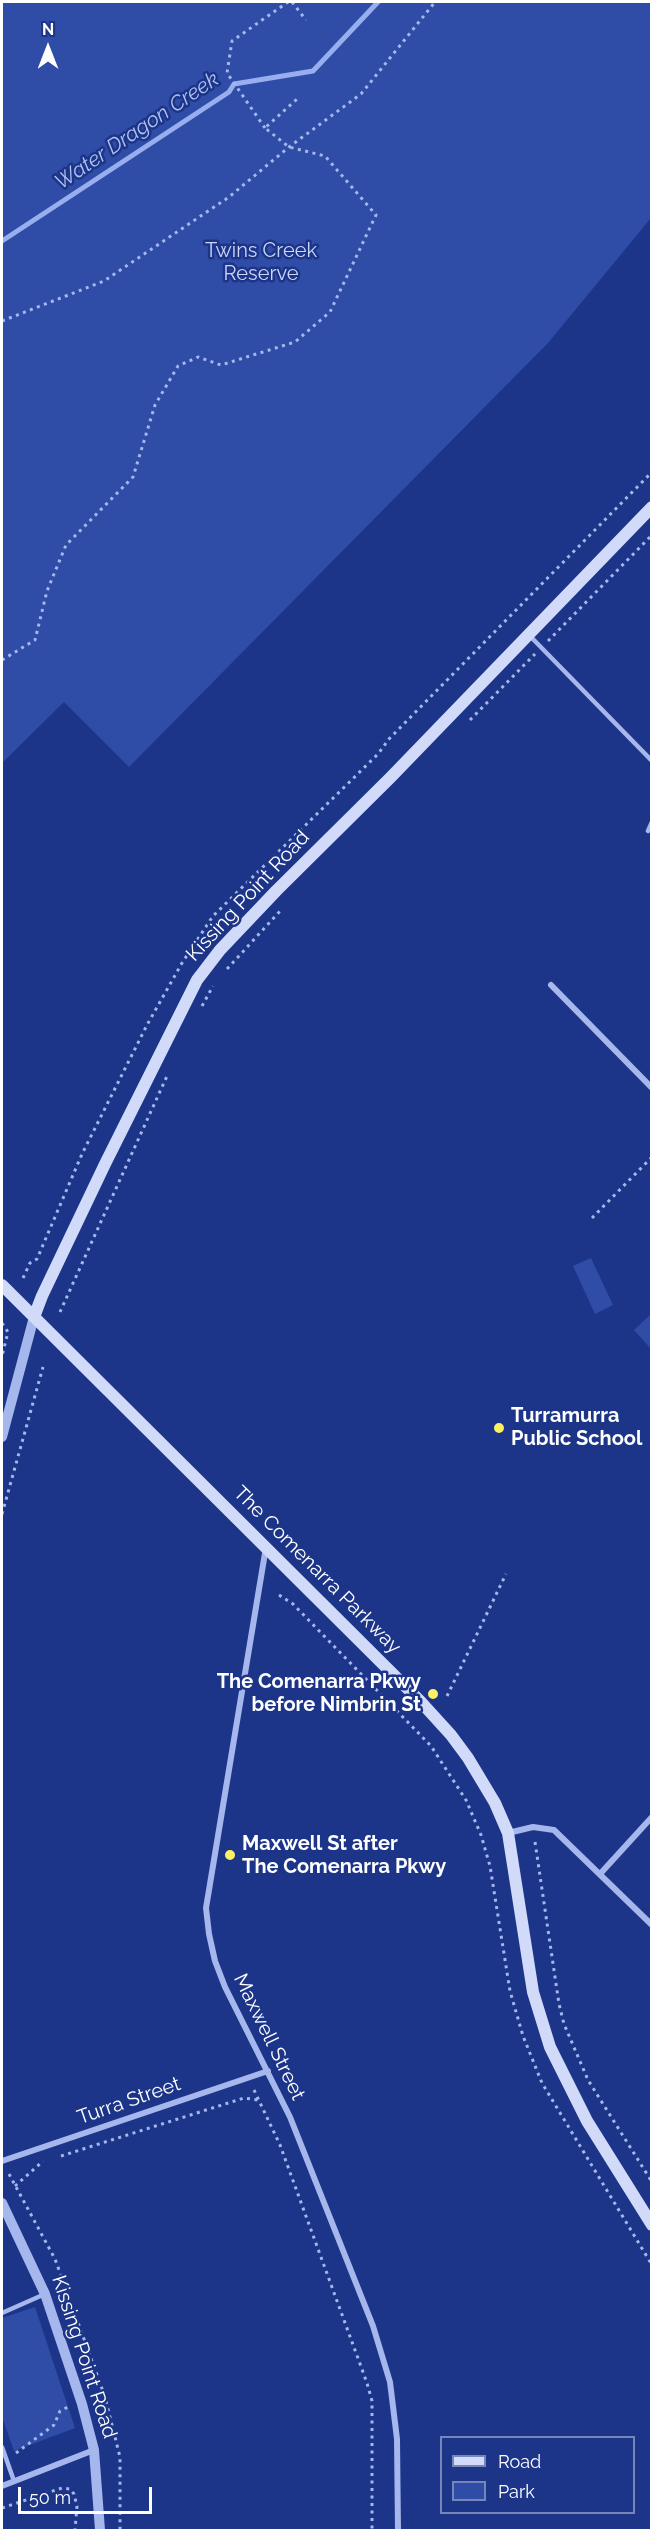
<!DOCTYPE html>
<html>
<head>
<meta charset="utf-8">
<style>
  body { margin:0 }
  #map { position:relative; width:653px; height:2532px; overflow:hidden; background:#1c3589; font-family:Raleway,sans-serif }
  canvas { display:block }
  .frame { position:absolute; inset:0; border:3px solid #fff; pointer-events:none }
  .legend { position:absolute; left:440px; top:2436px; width:195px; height:78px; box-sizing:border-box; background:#1c3589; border:2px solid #7786b8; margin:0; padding:8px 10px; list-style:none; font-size:18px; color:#fff }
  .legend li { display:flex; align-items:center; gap:12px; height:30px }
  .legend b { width:30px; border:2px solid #7786b8 }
  .north { position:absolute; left:18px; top:18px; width:60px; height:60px; -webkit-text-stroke:4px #1c3589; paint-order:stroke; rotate:0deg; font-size:16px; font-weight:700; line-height:24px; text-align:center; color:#fff }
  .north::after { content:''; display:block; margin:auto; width:21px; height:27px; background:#fff; clip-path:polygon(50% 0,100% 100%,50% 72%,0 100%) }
  .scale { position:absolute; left:18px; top:2487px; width:134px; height:27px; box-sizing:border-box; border:3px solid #fff; border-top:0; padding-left:8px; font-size:18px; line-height:21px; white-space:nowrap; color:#fff; -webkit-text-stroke:4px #1c3589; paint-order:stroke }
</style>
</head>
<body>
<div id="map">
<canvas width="653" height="2532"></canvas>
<div class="frame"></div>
<ul class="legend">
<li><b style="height:8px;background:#d2daf9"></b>Road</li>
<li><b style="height:16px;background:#2f4ca7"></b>Park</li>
</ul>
<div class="north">N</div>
<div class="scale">50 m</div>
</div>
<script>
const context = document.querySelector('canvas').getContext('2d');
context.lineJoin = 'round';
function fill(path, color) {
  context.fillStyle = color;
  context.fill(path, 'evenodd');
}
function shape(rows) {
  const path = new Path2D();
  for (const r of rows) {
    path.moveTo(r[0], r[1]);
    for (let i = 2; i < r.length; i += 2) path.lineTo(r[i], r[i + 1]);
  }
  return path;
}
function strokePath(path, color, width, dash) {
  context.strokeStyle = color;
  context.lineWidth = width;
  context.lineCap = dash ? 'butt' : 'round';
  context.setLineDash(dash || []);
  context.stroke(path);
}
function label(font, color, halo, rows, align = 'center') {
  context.font = font + ' Raleway,sans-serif';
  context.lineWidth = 5;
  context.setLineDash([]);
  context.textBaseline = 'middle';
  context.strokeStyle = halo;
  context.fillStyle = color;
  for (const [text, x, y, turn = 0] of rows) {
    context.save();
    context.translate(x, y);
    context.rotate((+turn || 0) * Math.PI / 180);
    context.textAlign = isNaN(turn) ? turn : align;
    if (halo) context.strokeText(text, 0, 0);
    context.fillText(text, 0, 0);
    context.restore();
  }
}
fill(shape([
  [2,2,651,2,651,218,548,343,129,767,64,702,2,763],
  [591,1258,613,1305,595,1314,573,1266],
  [651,1314,651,1349,634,1330],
  [35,2307,75,2428,14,2451,2,2417,2,2318]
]), '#2f4ca7');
strokePath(shape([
  [2,241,229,92,234,84,313,71,378,2]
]), '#98aeee', 5);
strokePath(shape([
  [292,2,306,20],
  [265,128,227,73,232,41,288,2],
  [2,321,104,281,229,197,289,147,361,94,435,2],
  [548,641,652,535],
  [2,660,35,640,47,591,66,545,133,477,155,405,178,366,198,357,221,365,295,342,330,312,376,215,325,156,289,147,265,128,297,99],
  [470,720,535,654],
  [227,969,281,910],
  [202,1006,213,986],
  [592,1218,652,1157],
  [23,1278,30,1263,37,1259,82,1154,147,1025,182,963,213,916,378,754,389,739,652,472],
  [60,1312,167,1076],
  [2,1323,8,1332,2,1356],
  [2,1514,43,1367],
  [279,1595,293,1604,431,1746,466,1800,481,1835,490,1866,510,1991,523,2036,542,2083,652,2265],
  [447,1696,506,1574],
  [535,1842,559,2004,564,2024,588,2080,652,2182],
  [254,2090,280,2145,367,2383,372,2401,372,2530],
  [61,2156,244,2098,258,2100],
  [9,2174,55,2259,105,2397,120,2457,120,2530],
  [15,2186,43,2161],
  [16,2453,54,2425,60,2411,68,2407],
  [2,2508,62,2488,70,2489,74,2494,77,2506,75,2530]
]), '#a5b7ec', 3, [3, 4.5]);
strokePath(shape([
  [530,636,652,761],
  [648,831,652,822],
  [2,2313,45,2294],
  [2,2447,14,2481]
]), '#a5b7ec', 4.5);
strokePath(shape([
  [551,985,652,1088],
  [266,1547,206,1908,209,1934,215,1961,225,1987,290,2117,373,2326,390,2382,397,2439,398,2530],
  [508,1833,533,1827,554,1830,652,1925],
  [600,1874,652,1817],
  [2,2161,268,2071],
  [2,2486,94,2450]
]), '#a5b7ec', 6);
strokePath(shape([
  [2,1437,34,1317],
  [2,2203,45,2294,82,2404,94,2450,100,2530]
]), '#a5b7ec', 10);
strokePath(shape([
  [2,1285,421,1702,451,1735,468,1758,495,1803,508,1833,533,1992,550,2047,587,2121,652,2225],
  [34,1317,42,1296,105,1164,197,980,220,950,276,891,391,777,652,507]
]), '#d2daf9', 12);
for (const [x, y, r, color] of [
  [499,1428,6,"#fdf063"],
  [433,1694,6,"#fdf063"],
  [230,1855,6,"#fdf063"]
]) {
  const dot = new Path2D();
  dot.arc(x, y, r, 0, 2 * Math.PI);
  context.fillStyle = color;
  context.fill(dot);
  strokePath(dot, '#1c3589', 2);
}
label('20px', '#cbd6f9', '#1c3589', [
  ["Twins Creek",261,251],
  ["Reserve",261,274]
]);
label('20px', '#fff', '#1c3589', [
  ["Kissing Point Road",248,896,-47],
  ["The Comenarra Parkway",317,1570,45],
  ["Maxwell Street",269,2037,64],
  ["Turra Street",129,2101,-19],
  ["Kissing Point Road",84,2357,72]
]);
label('bold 20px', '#fff', '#1c3589', [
  ["Turramurra",511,1416],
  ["Public School",511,1439],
  ["The Comenarra Pkwy",421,1682,"right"],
  ["before Nimbrin St",421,1705,"right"],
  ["Maxwell St after",242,1844],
  ["The Comenarra Pkwy",242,1867]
], 'left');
label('italic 21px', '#b1c2f3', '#1c3589', [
  ["Water Dragon Creek",137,131,-34]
]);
</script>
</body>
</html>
